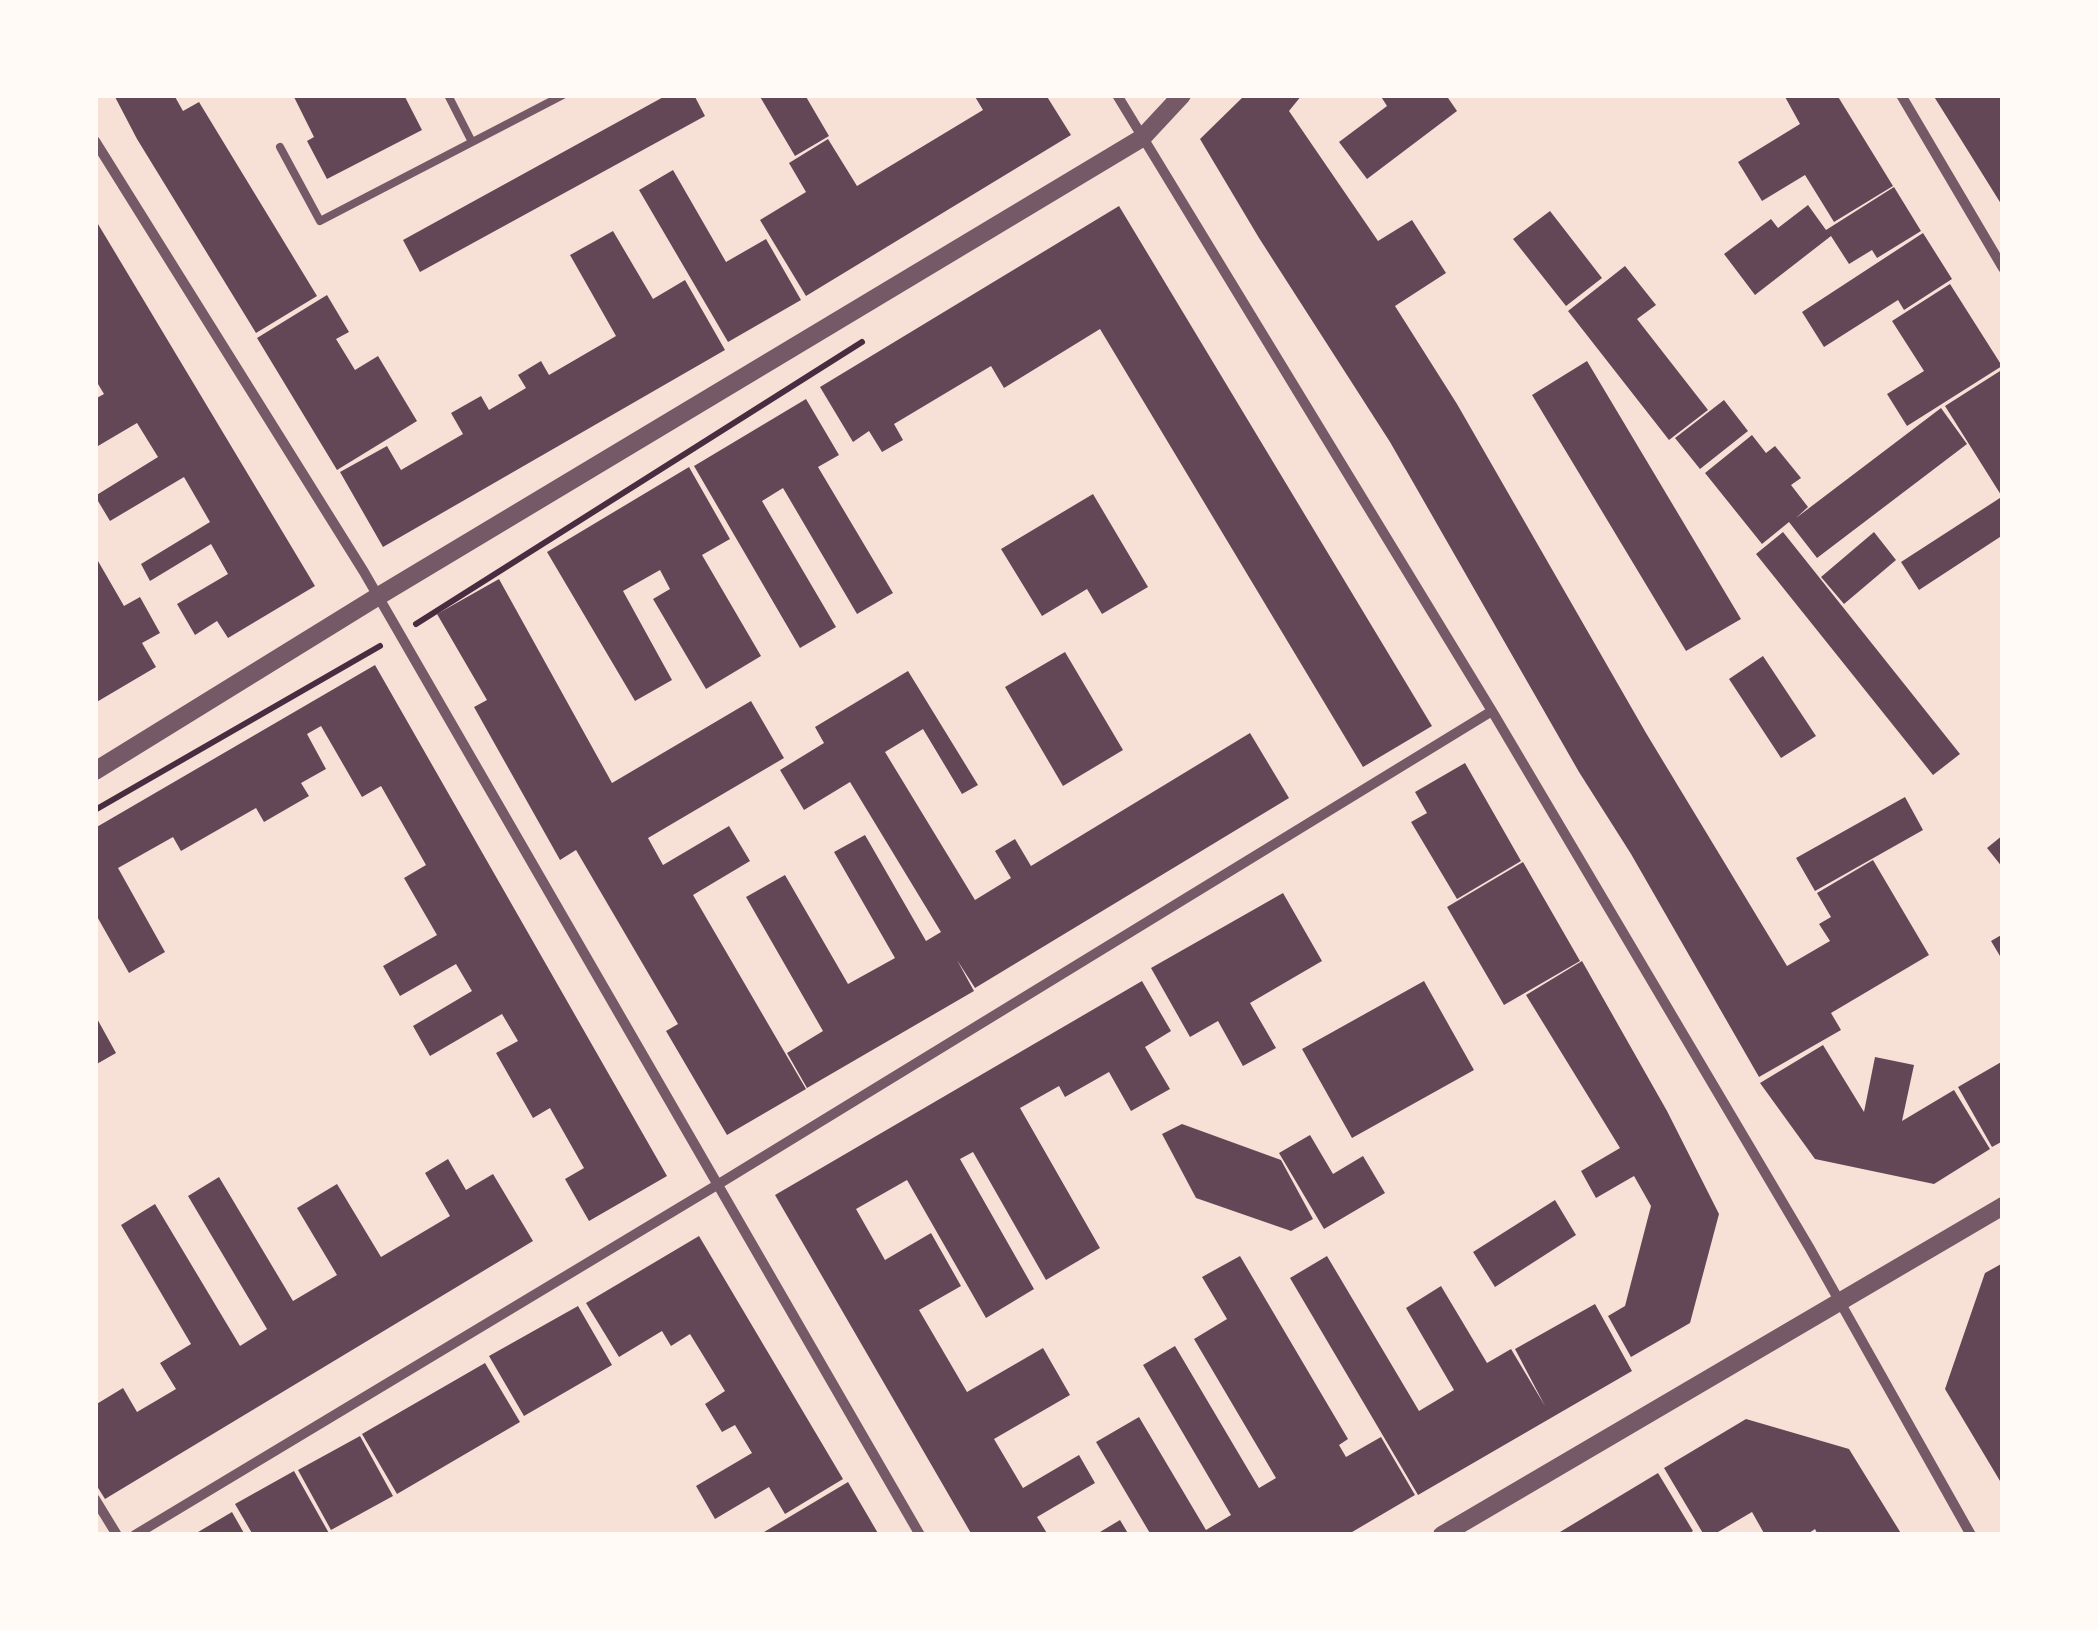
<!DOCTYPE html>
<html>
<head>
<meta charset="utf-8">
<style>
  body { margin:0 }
  #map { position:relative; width:2098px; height:1630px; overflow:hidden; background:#f7e1d7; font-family:"DejaVu Sans",sans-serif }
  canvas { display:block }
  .frame { position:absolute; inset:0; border:98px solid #fffaf5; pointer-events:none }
</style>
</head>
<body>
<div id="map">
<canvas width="2098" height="1630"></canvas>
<div class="frame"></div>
</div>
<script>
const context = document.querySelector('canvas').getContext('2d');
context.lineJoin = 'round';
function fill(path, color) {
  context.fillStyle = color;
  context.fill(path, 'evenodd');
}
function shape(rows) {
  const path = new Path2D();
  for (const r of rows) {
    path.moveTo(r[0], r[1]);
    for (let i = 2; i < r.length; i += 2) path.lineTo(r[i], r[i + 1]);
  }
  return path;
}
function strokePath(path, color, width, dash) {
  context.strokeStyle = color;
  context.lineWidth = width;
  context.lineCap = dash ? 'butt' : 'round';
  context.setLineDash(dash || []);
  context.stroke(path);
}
fill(shape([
  [114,95,174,95,183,111,199,102,317,296,256,333,137,139],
  [293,95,393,95,394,98,404,95,422,130,327,179,307,141,314,137],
  [667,95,694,95,705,116,420,272,403,240],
  [759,95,805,95,829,136,795,156],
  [974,95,1046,95,1071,135,806,296,760,220,806,192,789,163,828,139,857,186,983,110],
  [1245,95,1302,95,1289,111,1378,241,1412,220,1446,273,1395,306,1457,404,1646,733,1787,966,1830,941,1819,924,1831,917,1817,893,1873,860,1929,955,1831,1013,1841,1030,1759,1077,1631,854,1579,772,1390,442,1259,238,1200,139],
  [1380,95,1446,95,1457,111,1367,179,1339,142,1387,106],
  [1784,95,1837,95,1893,186,1834,222,1805,175,1762,201,1738,162,1800,124],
  [1933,95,2003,95,2003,207,1960,138],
  [673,170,726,262,766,239,801,300,728,342,639,190],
  [1894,187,1921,231,1877,258,1872,250,1849,264,1831,236,1755,295,1724,254,1771,219,1778,228,1808,205,1826,230],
  [1119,206,1432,726,1363,767,1100,329,1004,388,991,366,894,424,903,440,882,452,869,431,853,442,820,387],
  [1550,211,1602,278,1566,306,1513,239],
  [95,219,315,586,228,638,217,621,195,635,177,604,228,574,211,544,150,581,141,564,210,522,184,477,110,521,95,496,158,457,137,423,98,446,95,441,95,399,104,394,95,379],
  [613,231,653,299,685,280,725,350,383,547,340,472,387,446,401,470,463,434,451,413,481,396,489,410,526,388,518,375,541,361,549,375,616,336,570,255],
  [1923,233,1952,279,1904,310,1898,300,1824,347,1802,312],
  [1625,266,1656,305,1637,319,1708,410,1669,440,1568,311],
  [1950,284,2002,366,1907,426,1887,394,1924,371,1892,321],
  [327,295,349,332,336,339,355,370,378,356,417,421,337,470,257,338],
  [1587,361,1741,619,1686,651,1532,395],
  [2000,371,2003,375,2001,495,1945,406],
  [806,399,839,455,818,467,893,593,857,614,783,488,762,501,836,627,800,648,694,466],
  [1724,400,1748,431,1700,469,1675,438],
  [1941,408,1967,444,1817,558,1789,522,1762,544,1705,473,1752,435,1766,453,1775,446,1801,478,1791,485,1808,507,1796,518],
  [689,467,730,539,702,555,761,656,706,689,653,599,670,589,660,570,623,591,672,680,635,701,547,552],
  [1093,494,1148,587,1102,614,1087,589,1042,616,1001,549],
  [2003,496,2003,535,1919,590,1901,562],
  [1783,532,1960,754,1933,775,1756,554],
  [1874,532,1896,560,1844,604,1821,577],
  [98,561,124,606,140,597,160,633,142,643,156,667,95,703,95,563],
  [499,579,612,783,751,701,784,758,648,838,663,865,729,826,750,861,693,895,806,1089,727,1135,666,1031,678,1024,576,850,560,860,474,707,487,700,437,614],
  [1065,652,1123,750,1063,786,1005,687],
  [1763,656,1816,736,1781,758,1729,679],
  [375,665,667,1176,589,1221,565,1179,584,1168,550,1108,533,1118,496,1053,518,1041,502,1014,430,1056,413,1026,472,991,456,964,400,996,383,966,437,935,404,878,426,865,381,786,362,797,321,726,307,734,326,769,301,783,309,796,264,822,256,808,181,851,173,837,118,868,165,952,129,973,95,913,95,828],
  [908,671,978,785,962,794,923,729,885,752,975,900,1011,878,995,851,1015,839,1031,866,1250,733,1289,798,975,988,957,960,974,991,807,1088,787,1053,823,1031,746,897,785,875,848,984,895,958,834,852,865,835,926,941,941,932,850,782,804,810,780,770,824,743,815,727],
  [1465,763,1521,861,1457,899,1411,822,1427,813,1415,792],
  [1905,797,1923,830,1815,891,1796,858],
  [2003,835,2003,868,1987,848],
  [1523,862,1580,961,1504,1005,1447,907],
  [1283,893,1322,961,1250,1003,1276,1048,1243,1066,1218,1021,1190,1037,1151,968],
  [2003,934,2003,961,1991,941],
  [1582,961,1667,1111,1719,1214,1690,1323,1631,1357,1608,1316,1625,1306,1651,1206,1634,1176,1596,1198,1581,1171,1620,1148,1526,995],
  [1142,981,1171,1031,1145,1047,1170,1089,1131,1111,1109,1072,1065,1097,1059,1086,1020,1108,1100,1248,1046,1280,973,1152,960,1159,1034,1289,986,1318,907,1180,856,1209,885,1260,931,1233,961,1286,919,1310,967,1392,1043,1348,1070,1395,994,1439,1023,1488,1079,1455,1095,1483,1037,1517,1048,1535,972,1535,775,1195],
  [1424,981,1474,1070,1352,1138,1302,1049],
  [95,1015,116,1053,95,1065],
  [1823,1045,1864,1112,1875,1057,1914,1065,1902,1121,1954,1090,1990,1149,1934,1184,1815,1159,1760,1083],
  [2003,1061,2003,1141,1992,1147,1958,1087],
  [1182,1124,1281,1160,1313,1219,1291,1231,1196,1198,1162,1134],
  [1310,1135,1333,1174,1363,1156,1385,1193,1324,1229,1279,1153],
  [448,1159,466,1190,493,1174,533,1241,105,1499,95,1483,95,1405,123,1388,137,1412,176,1389,160,1363,191,1344,121,1225,155,1204,240,1346,267,1329,188,1196,219,1177,293,1301,337,1275,297,1208,337,1184,381,1257,450,1216,425,1173],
  [1555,1200,1576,1235,1495,1287,1473,1252],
  [699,1236,843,1479,785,1514,769,1487,715,1519,696,1486,752,1453,735,1425,722,1432,705,1404,725,1391,690,1334,671,1346,662,1331,619,1357,586,1303],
  [1240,1256,1348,1439,1339,1445,1346,1457,1381,1437,1415,1495,1347,1535,1151,1535,1096,1442,1139,1417,1206,1530,1231,1515,1143,1365,1175,1346,1259,1488,1276,1478,1194,1339,1227,1319,1202,1277],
  [1327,1256,1419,1411,1454,1390,1406,1308,1441,1286,1487,1363,1511,1349,1545,1406,1515,1349,1595,1304,1632,1371,1418,1495,1290,1278],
  [2003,1263,2003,1486,1945,1389,1985,1273],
  [578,1306,612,1365,524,1416,489,1356],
  [485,1363,520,1422,397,1494,362,1434],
  [1746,1419,1849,1449,1902,1535,1818,1535,1815,1529,1806,1535,1765,1535,1752,1512,1713,1535,1704,1535,1664,1468],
  [360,1436,393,1496,331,1530,298,1470],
  [294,1471,330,1535,253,1535,235,1504],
  [1658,1473,1693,1531,1687,1535,1555,1535],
  [848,1482,879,1535,759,1535],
  [232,1512,245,1535,193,1535],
  [1120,1520,1129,1535,1095,1535]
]), '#644757');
strokePath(shape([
  [416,624,862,342],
  [95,810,380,646]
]), '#4a2c40', 6);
strokePath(shape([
  [448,95,472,142],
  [280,147,320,221,563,95]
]), '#755966', 8);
strokePath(shape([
  [1117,95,1492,711,1809,1247,1971,1535],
  [1901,95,2003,268],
  [95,141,364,572,920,1535],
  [95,1499,117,1535],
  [135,1535,717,1185,1492,711]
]), '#755966', 10);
strokePath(shape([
  [95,771,377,597,1142,138,1182,95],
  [1442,1535,2003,1206]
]), '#755966', 18);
</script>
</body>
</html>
